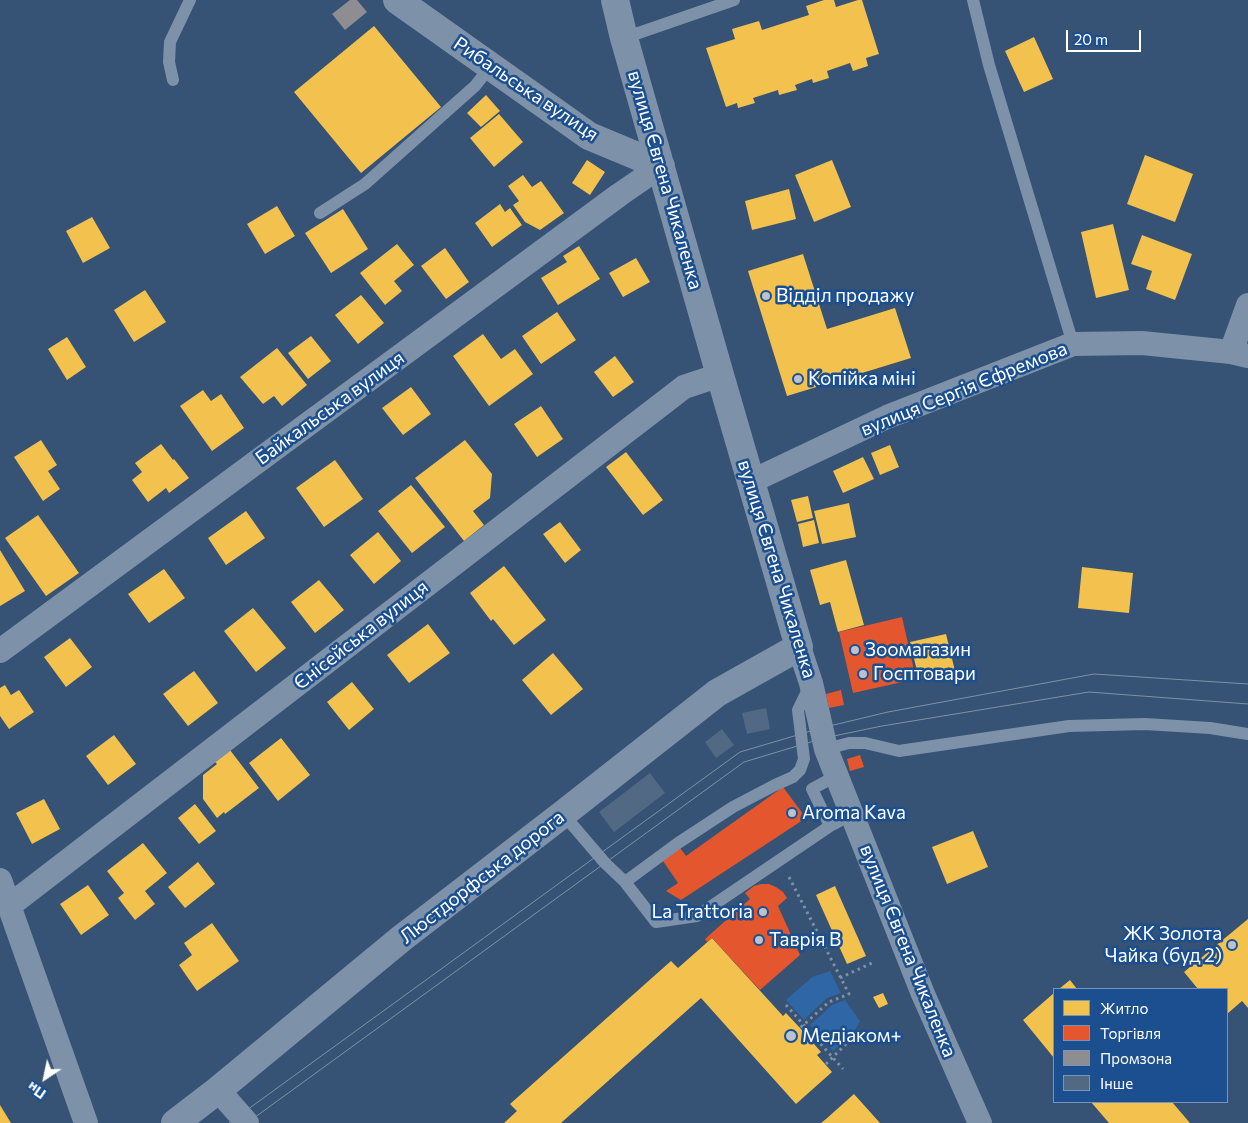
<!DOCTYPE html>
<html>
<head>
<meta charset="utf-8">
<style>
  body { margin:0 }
  #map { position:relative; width:1248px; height:1123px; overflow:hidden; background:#365274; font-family:Commissioner,sans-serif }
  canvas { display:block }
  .legend { position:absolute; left:1053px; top:988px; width:175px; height:115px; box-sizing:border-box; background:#1b4f8f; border:1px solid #7695bc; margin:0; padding:6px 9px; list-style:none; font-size:15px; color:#fff }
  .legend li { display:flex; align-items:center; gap:10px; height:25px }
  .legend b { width:25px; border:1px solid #7695bc }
  .north { position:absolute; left:20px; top:1053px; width:50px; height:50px; -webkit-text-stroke:4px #1b4f8f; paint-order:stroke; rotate:214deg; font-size:14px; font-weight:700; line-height:20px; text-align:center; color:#fff }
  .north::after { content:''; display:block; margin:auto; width:18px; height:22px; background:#fff; clip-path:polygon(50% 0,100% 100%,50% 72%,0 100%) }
  .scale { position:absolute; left:1066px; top:30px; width:75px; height:22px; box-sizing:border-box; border:2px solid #fff; border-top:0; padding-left:6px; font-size:15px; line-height:18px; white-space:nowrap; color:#fff; -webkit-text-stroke:4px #1b4f8f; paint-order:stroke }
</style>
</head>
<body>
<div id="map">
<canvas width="1248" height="1123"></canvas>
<ul class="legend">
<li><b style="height:14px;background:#f2c14e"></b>Житло</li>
<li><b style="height:14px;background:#e4572e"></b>Торгівля</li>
<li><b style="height:14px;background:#8d8d92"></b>Промзона</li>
<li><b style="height:14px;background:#526984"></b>Інше</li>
</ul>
<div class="north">Пн</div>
<div class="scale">20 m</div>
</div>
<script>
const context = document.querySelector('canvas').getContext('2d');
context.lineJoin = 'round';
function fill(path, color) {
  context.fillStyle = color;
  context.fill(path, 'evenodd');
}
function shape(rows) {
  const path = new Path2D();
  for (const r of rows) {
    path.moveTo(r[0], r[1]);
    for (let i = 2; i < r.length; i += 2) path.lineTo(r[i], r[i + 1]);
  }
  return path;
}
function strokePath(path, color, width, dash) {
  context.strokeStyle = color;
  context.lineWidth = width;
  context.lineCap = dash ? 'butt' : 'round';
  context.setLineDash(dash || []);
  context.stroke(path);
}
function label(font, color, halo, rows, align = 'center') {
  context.font = font + ' Commissioner,sans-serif';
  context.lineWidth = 5;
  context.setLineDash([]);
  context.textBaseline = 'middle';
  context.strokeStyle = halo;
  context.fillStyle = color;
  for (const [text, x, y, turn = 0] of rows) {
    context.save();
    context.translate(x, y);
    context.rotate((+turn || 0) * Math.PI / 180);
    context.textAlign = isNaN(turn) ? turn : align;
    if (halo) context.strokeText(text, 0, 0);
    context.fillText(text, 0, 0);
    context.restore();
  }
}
fill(shape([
  [830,971,841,993,827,998,804,1020,786,1000,812,977],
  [845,1000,860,1021,855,1030,833,1051,810,1025,832,1005]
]), '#2f66a5');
fill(shape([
  [824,0,834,0,836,7,858,0,862,0,879,54,866,58,868,66,853,71,850,63,827,71,829,78,813,83,812,79,795,85,797,90,779,95,778,90,753,98,755,103,738,108,737,103,726,107,706,48,735,39,732,29,759,21,762,30,809,15,806,6],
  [374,26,441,107,361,173,294,92],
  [1034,37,1053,79,1024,92,1005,51],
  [486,95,500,111,481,127,467,113],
  [499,114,523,142,494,167,470,138],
  [1145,155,1193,174,1175,222,1127,204],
  [587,160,605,172,590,195,572,183],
  [832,160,851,207,814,222,795,175],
  [523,175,532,187,541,181,564,213,540,230,525,222,513,205,519,201,508,186],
  [789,189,796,219,752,230,745,201],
  [500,204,505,212,510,208,522,225,492,247,475,223],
  [277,206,295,236,265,254,247,224],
  [343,209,368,249,331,273,305,233],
  [92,217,110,248,83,263,66,231],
  [1113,224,1129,290,1096,298,1081,232],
  [1142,235,1192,254,1175,300,1146,289,1152,271,1131,264],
  [397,244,414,265,394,281,402,291,385,305,360,273],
  [579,246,600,279,558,305,541,278,567,262,563,256],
  [445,248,469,282,446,299,421,266],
  [803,254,827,329,895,308,911,358,787,396,748,271],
  [636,258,650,282,623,297,609,273],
  [145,290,166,322,134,342,114,310],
  [361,295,384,323,358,344,335,315],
  [557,312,576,340,541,364,522,336],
  [483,334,501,359,515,349,533,374,489,406,453,356],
  [311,336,331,361,308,379,288,353],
  [67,337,86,367,67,380,48,349],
  [277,348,307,385,282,406,274,396,263,404,240,377],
  [615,356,634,382,613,397,594,372],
  [411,387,431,414,403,435,382,408],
  [203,390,211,401,221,394,244,428,212,451,180,406],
  [541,406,563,439,537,457,514,424],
  [41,440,57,465,48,471,60,489,43,501,14,457],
  [465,440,492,474,490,498,473,511,484,525,464,541,415,478],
  [161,444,173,460,174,459,189,478,169,493,166,488,148,502,132,480,142,472,135,463],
  [890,445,899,467,880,475,871,453],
  [626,452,663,500,643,515,606,467],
  [863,457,874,479,843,493,833,471],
  [335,460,363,499,324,527,296,488],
  [411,485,445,527,412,553,378,511],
  [808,496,813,518,797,522,791,500],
  [849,503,856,537,822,544,814,511],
  [246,511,265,538,226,565,208,538],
  [38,515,79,573,46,596,5,538],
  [814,520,819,543,803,547,798,524],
  [560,522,581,550,565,563,543,534],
  [378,532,401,561,374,584,350,555],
  [0,550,25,591,0,606],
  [846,560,864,625,838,632,830,602,820,605,810,570],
  [504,566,546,620,514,645,493,619,491,621,470,593],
  [1082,567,1133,573,1129,613,1078,608],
  [164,569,185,598,149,623,128,594],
  [319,580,344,610,315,633,291,602],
  [253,608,286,648,256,672,224,631],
  [428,624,450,653,409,683,387,655],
  [946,634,955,671,919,679,910,642],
  [70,638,92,667,66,687,44,657],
  [553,653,583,689,551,715,522,680],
  [194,671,218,703,188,726,163,694],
  [352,682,374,709,349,730,327,702],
  [5,685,11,695,19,690,34,712,9,729,0,716,0,688],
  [114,735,136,764,108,785,86,756],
  [281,738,310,775,278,801,249,763],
  [230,750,259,788,225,814,224,812,217,818,203,799,203,775,217,764,215,762],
  [44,799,60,829,32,844,16,813],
  [195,804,216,831,199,844,178,818],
  [973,831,988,867,947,884,932,847],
  [143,843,167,873,145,891,155,904,135,920,118,898,124,893,107,871],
  [198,862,215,884,185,908,168,887],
  [88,885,109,915,81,935,60,904],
  [835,886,866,956,847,964,816,895],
  [1248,919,1248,1008,1242,1001,1227,1014,1227,989,1198,989,1184,972],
  [212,923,239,961,197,991,179,965,192,955,184,943],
  [712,938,783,1016,786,1013,800,1028,821,1052,817,1055,832,1072,796,1104,701,998,561,1123,504,1123,517,1111,510,1104,671,961,678,968],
  [1070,980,1077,989,1059,989],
  [883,993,888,1004,879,1008,873,997],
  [1054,993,1054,1058,1023,1020],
  [854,1094,880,1123,821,1123,826,1119],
  [1091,1102,1172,1102,1190,1123,1109,1123],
  [0,1105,11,1123,0,1123]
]), '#f2c14e');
fill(shape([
  [902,617,916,679,853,693,839,632],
  [841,690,844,705,829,708,826,694],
  [860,755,864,767,850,771,847,759],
  [783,787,806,818,681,900,666,891,678,883,661,858,678,845,686,856],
  [761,884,769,884,776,887,783,892,787,898,778,906,800,955,760,990,712,938,707,942,705,939,750,899,745,893,754,886]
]), '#e4572e');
fill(shape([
  [350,0,357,0,367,12,345,30,332,14]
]), '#8d8d92');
fill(shape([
  [766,708,770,729,747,734,742,713],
  [722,729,734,745,716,758,705,742],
  [650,773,665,793,614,832,599,812]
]), '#526984');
strokePath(shape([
  [789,877,849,994,829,1002,800,1028],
  [840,978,874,962],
  [786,1005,843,1069],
  [826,1064,862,1028]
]), '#7d92a8', 3, [2.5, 4]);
strokePath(shape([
  [973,0,989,65,1073,344],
  [624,38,734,0],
  [173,80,169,62,170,42,190,0],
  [320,213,365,184,475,86,491,66],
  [826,749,849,743,865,743,899,751,1069,726,1145,724,1210,728,1248,734],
  [563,814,605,863,625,882,656,922,697,916,830,826,851,815],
  [830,826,812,789,836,776],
  [625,882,678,843,733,807,775,785,793,777,800,770,804,759,798,710,810,685]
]), '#7d92a8', 12);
strokePath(shape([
  [1231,352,1248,305],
  [750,482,887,417,1073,344,1142,343,1231,352,1248,356],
  [799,647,811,683,826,749,923,994,980,1123],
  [0,651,619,195,661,166],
  [0,880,86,1123],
  [9,906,684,387,720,375],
  [218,1090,247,1123]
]), '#7d92a8', 24);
strokePath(shape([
  [397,0,589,136,661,166],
  [175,1123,218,1090,402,938,563,814,717,693,799,647,720,375,624,38,615,0]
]), '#7d92a8', 28);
strokePath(shape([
  [229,1123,740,752,821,728,888,712,1094,674,1248,684],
  [247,1123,744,762,824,738,882,726,1089,692,1248,704]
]), '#7e92a7', 1);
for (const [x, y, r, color] of [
  [766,296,5,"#b9c2ce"],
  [798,379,5,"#b9c2ce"],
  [855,650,5,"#b9c2ce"],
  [863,674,5,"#b9c2ce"],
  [792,813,5,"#b9c2ce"],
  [763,912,5,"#b9c2ce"],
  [759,940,5,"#b9c2ce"],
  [1232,945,5,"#b9c2ce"],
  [791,1036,6,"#b9c2ce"]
]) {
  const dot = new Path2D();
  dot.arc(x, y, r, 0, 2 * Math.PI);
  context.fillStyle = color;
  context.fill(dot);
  strokePath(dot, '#1b4f8f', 2);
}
label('19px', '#fff', '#1b4f8f', [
  ["Рибальська вулиця",526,89,34],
  ["вулиця Євгена Чикаленка",665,180,74],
  ["вулиця Сергія Єфремова",964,389,-22],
  ["Байкальська вулиця",330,408,-36],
  ["вулиця Євгена Чикаленка",777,569,73],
  ["Єнісейська вулиця",361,635,-38],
  ["Люстдорфська дорога",482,877,-38],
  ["вулиця Євгена Чикаленка",908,951,68]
]);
label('19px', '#fff', '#1b4f8f', [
  ["Відділ продажу",776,296],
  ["Копійка міні",808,379],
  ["Зоомагазин",865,650],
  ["Госптовари",873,674],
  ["Aroma Kava",802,813],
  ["La Trattoria",753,912,"right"],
  ["ЖК Золота",1222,934,"right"],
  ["Чайка (буд 2)",1222,956,"right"],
  ["Таврія В",769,940],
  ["Медіаком+",802,1036]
], 'left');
</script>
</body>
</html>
